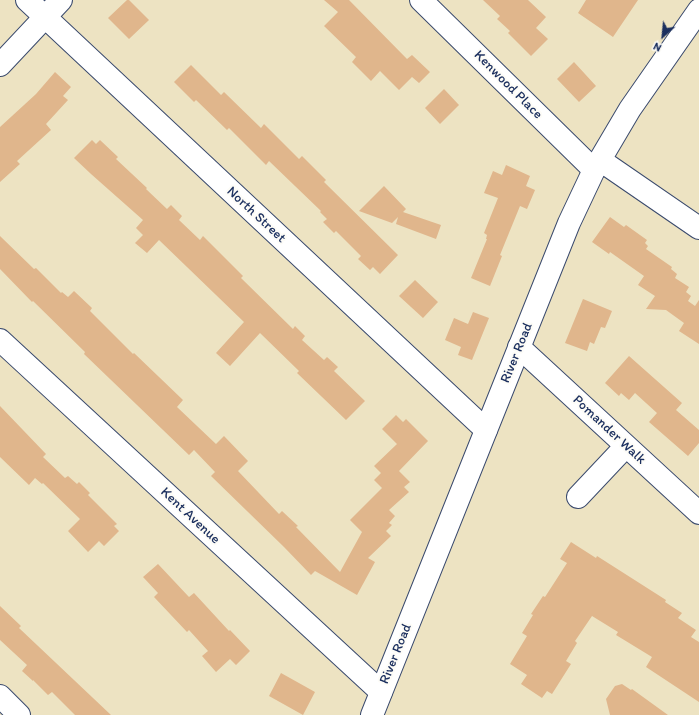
<!DOCTYPE html>
<html>
<head>
<meta charset="utf-8">
<style>
  body { margin:0 }
  #map { position:relative; width:699px; height:715px; overflow:hidden; background:#ede3c2; font-family:Itim,sans-serif }
  canvas { display:block }
  .north { position:absolute; left:643px; top:16px; width:40px; height:40px; -webkit-text-stroke:3px #fdfcf7; paint-order:stroke; rotate:207deg; font-size:11px; font-weight:700; line-height:16px; text-align:center; color:#1b2f5e }
  .north::after { content:''; display:block; margin:auto; width:14px; height:18px; background:#1b2f5e; clip-path:polygon(50% 0,100% 100%,50% 72%,0 100%) }
</style>
</head>
<body>
<div id="map">
<canvas width="699" height="715"></canvas>
<div class="north">N</div>
</div>
<script>
const context = document.querySelector('canvas').getContext('2d');
context.lineJoin = 'round';
function fill(path, color) {
  context.fillStyle = color;
  context.fill(path, 'evenodd');
}
function shape(rows) {
  const path = new Path2D();
  for (const r of rows) {
    path.moveTo(r[0], r[1]);
    for (let i = 2; i < r.length; i += 2) path.lineTo(r[i], r[i + 1]);
  }
  return path;
}
function strokePath(path, color, width, dash) {
  context.strokeStyle = color;
  context.lineWidth = width;
  context.lineCap = dash ? 'butt' : 'round';
  context.setLineDash(dash || []);
  context.stroke(path);
}
function label(font, color, halo, rows, align = 'center') {
  context.font = font + ' Itim,sans-serif';
  context.lineWidth = 4;
  context.setLineDash([]);
  context.textBaseline = 'middle';
  context.strokeStyle = halo;
  context.fillStyle = color;
  for (const [text, x, y, turn = 0] of rows) {
    context.save();
    context.translate(x, y);
    context.rotate((+turn || 0) * Math.PI / 180);
    context.textAlign = isNaN(turn) ? turn : align;
    if (halo) context.strokeText(text, 0, 0);
    context.fillText(text, 0, 0);
    context.restore();
  }
}
fill(shape([
  [127,0,129,0,149,20,129,39,108,18],
  [324,0,349,0,407,59,412,55,430,72,419,83,412,77,399,90,380,71,371,81,352,62,356,57,324,26,338,12],
  [483,0,528,0,546,17,536,28,548,39,531,56,508,33,510,31,497,19,500,16],
  [586,0,638,0,613,37,578,13],
  [574,62,596,86,579,102,557,79],
  [191,65,221,95,224,92,261,128,264,124,299,159,302,156,326,180,324,182,398,255,380,274,373,267,370,270,358,259,361,256,336,231,334,233,323,222,327,219,320,212,321,211,269,161,266,165,229,128,227,130,196,100,194,102,174,82],
  [55,72,71,87,63,96,68,100,46,124,51,130,17,161,20,164,0,182,0,127,36,94],
  [444,89,459,105,440,124,425,108],
  [92,140,96,144,100,140,118,157,116,159,147,188,146,189,167,209,171,205,182,216,179,220,200,240,203,236,243,276,241,278,293,329,295,326,305,336,302,340,324,360,327,357,338,367,334,371,365,401,346,420,297,373,299,371,260,333,230,366,216,353,244,322,159,240,147,253,135,243,143,235,136,228,143,220,91,174,74,158],
  [506,165,530,176,526,186,535,190,527,209,520,206,500,255,502,256,490,286,471,278,487,239,486,239,487,235,484,233,498,198,484,193,493,171,502,175],
  [384,186,406,209,403,212,441,225,436,239,396,224,398,217,392,223,359,211],
  [610,217,624,227,626,225,647,240,645,243,648,246,646,249,672,267,671,269,677,274,675,278,689,287,686,292,691,296,688,301,695,306,699,300,699,344,679,331,684,323,666,310,646,309,655,296,638,285,644,276,610,252,609,254,592,242],
  [0,236,34,269,36,268,61,293,62,292,68,297,74,291,92,308,90,311,133,354,134,353,183,400,177,407,216,444,224,436,248,461,238,471,279,514,282,511,298,526,296,527,340,572,362,532,350,520,382,488,374,480,381,473,374,466,397,444,382,429,396,415,403,422,406,419,428,441,399,471,410,482,404,487,409,492,389,510,395,516,389,523,392,525,386,531,391,536,368,558,375,562,357,595,315,571,311,575,284,547,211,476,215,472,194,450,189,455,84,354,85,352,33,301,32,302,0,269],
  [415,280,438,302,423,318,399,296],
  [583,299,612,311,605,328,601,327,594,344,590,342,587,351,565,343],
  [473,312,489,318,472,360,458,355,461,347,445,340,454,318,468,324],
  [629,356,682,403,676,410,699,430,699,443,688,456,649,422,657,413,635,393,629,400,621,393,619,396,605,383],
  [0,406,46,454,43,457,65,478,68,476,77,484,79,482,90,493,88,495,117,524,114,526,119,531,104,546,99,541,88,552,68,531,80,519,43,483,42,484,35,478,29,485,0,457],
  [571,542,596,558,597,556,666,600,665,602,682,613,678,618,696,630,691,637,699,642,699,702,646,667,652,657,616,635,618,632,592,616,575,641,577,643,566,661,571,664,552,694,547,691,542,698,521,684,527,675,510,664,527,636,522,633,533,615,531,614,543,596,545,597,567,563,560,559],
  [158,564,189,597,194,593,229,631,230,630,250,651,236,665,230,659,216,672,202,656,208,651,189,630,187,632,154,597,158,593,143,577],
  [0,606,21,626,19,628,111,715,75,715,52,692,48,695,33,680,33,681,22,671,27,665,0,640],
  [281,673,315,692,303,715,269,696],
  [622,684,631,690,632,689,668,715,610,715,606,699,615,686]
]), '#e0b68c');
const minor = shape([
  [27,0,486,430],
  [421,0,594,170],
  [0,65,61,0],
  [600,160,699,228],
  [0,340,381,692],
  [519,347,699,513],
  [578,497,626,446],
  [0,696,19,715]
]);
const major = shape([
  [372,715,569,223,594,170,630,109,699,10]
]);
strokePath(minor, '#3a4a6d', 24);
strokePath(major, '#3a4a6d', 24);
strokePath(minor, '#fff', 22);
strokePath(major, '#fff', 22);
label('14px', '#1b2f5e', '#fdfcf7', [
  ["Kenwood Place",508,85,45],
  ["North Street",256,215,43],
  ["River Road",517,353,-68],
  ["Pomander Walk",609,430,43],
  ["Kent Avenue",190,516,43],
  ["River Road",396,654,-68]
]);
</script>
</body>
</html>
